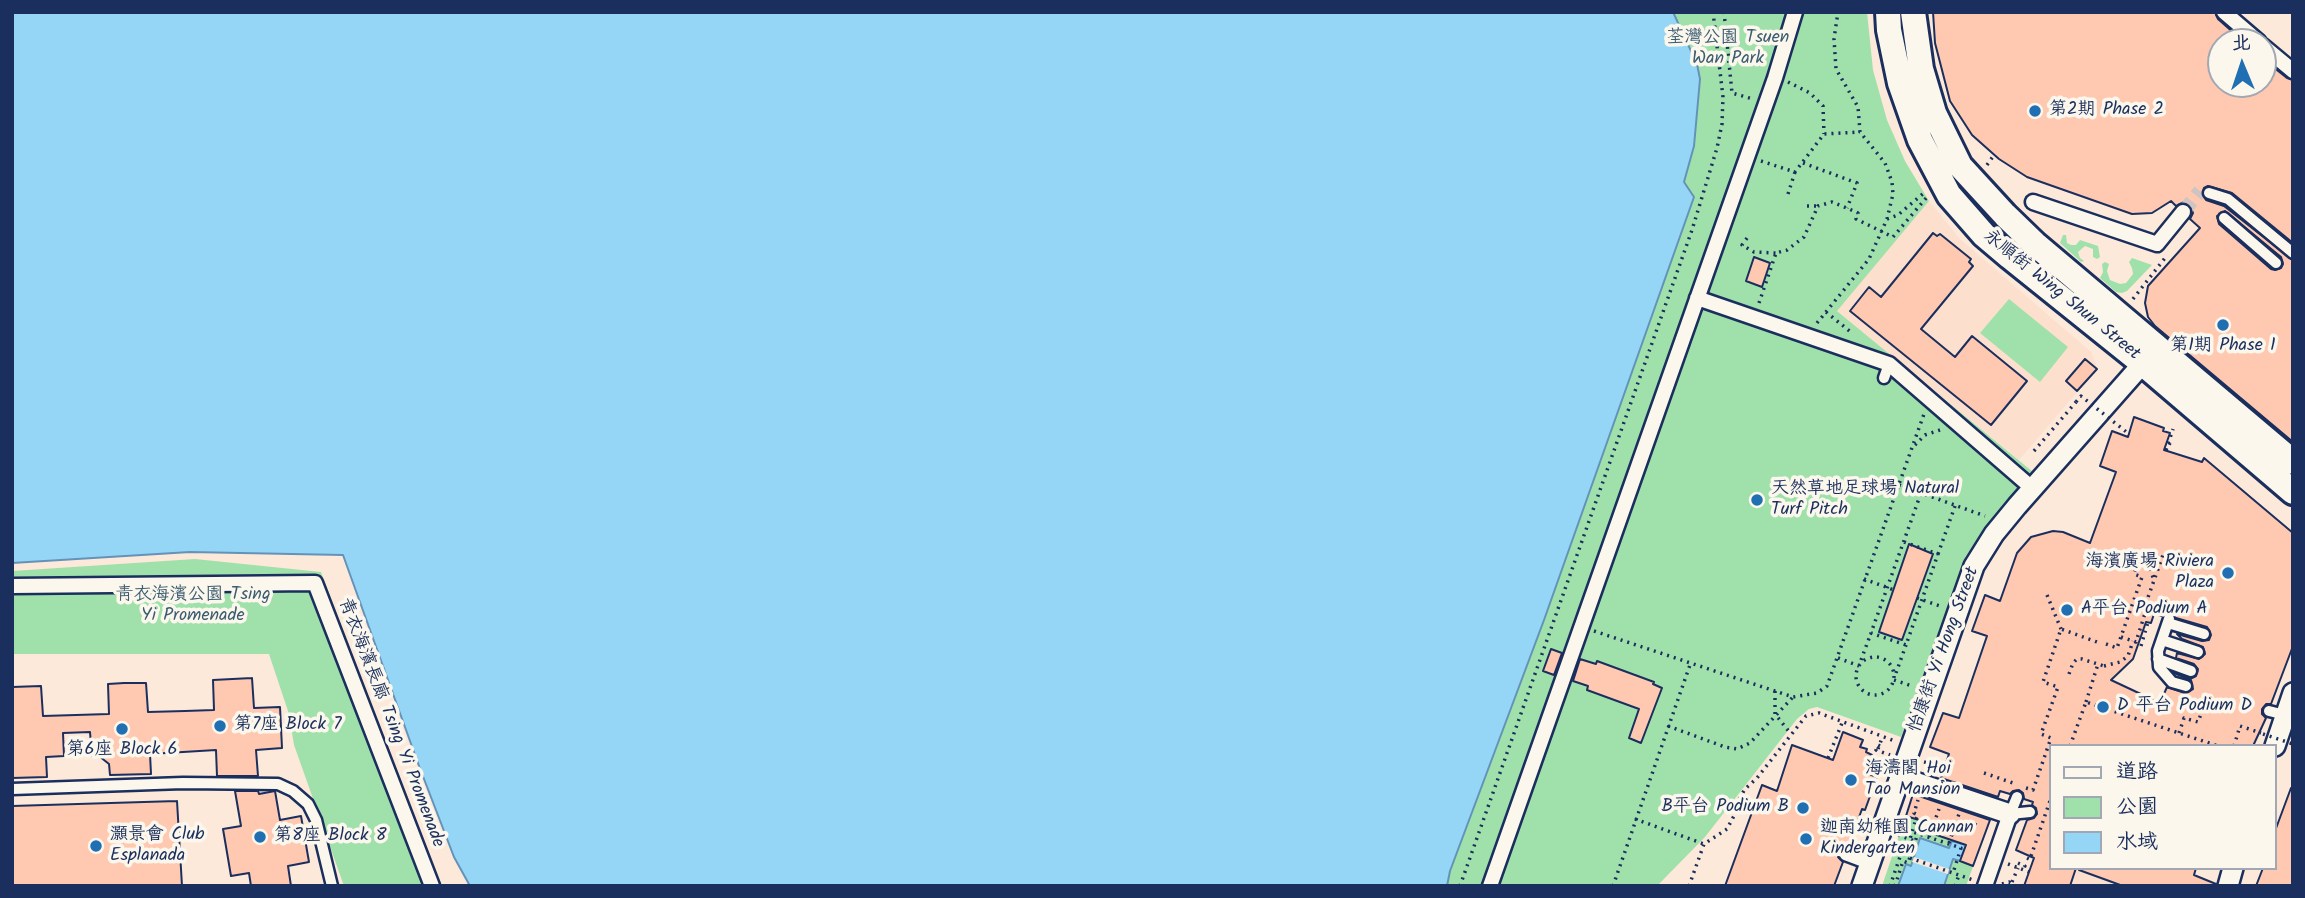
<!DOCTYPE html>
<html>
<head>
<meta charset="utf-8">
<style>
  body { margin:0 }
  #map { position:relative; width:2305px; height:898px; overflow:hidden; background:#fce9da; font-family:Kalam,"LXGW WenKai TC",sans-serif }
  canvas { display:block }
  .frame { position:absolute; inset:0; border:14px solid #1b2f5e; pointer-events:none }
  .legend { position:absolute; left:2049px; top:744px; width:228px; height:126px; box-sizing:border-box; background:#fbf7ec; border:2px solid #a1a7b3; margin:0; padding:9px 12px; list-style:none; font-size:21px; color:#1b2f5e }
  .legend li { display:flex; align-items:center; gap:14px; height:35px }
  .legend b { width:35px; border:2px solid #a1a7b3 }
  .north { position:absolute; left:2207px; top:28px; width:70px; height:70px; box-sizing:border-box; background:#fbf7ec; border:2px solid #a1a7b3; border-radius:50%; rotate:358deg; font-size:19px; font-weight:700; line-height:28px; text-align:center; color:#1b2f5e }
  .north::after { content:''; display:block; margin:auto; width:24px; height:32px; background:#1f6fb2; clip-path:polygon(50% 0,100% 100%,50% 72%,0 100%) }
</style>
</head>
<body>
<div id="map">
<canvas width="2305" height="898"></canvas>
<div class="frame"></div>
<ul class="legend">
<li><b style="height:9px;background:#fbf7ec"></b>道路</li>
<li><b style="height:19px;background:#a0e1ab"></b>公園</li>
<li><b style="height:19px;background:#95d6f6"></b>水域</li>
</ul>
<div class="north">北</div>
</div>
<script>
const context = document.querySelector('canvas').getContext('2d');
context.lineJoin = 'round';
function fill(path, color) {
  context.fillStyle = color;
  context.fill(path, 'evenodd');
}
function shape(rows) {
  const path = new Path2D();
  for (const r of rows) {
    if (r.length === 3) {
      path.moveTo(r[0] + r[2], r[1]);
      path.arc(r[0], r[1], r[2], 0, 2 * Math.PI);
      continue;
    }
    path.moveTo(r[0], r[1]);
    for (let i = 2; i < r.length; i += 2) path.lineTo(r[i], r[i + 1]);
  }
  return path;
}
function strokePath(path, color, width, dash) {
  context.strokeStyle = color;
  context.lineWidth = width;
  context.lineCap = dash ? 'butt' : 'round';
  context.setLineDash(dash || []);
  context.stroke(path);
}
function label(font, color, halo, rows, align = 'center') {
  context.font = font + ' Kalam,"LXGW WenKai TC",sans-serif';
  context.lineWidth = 7;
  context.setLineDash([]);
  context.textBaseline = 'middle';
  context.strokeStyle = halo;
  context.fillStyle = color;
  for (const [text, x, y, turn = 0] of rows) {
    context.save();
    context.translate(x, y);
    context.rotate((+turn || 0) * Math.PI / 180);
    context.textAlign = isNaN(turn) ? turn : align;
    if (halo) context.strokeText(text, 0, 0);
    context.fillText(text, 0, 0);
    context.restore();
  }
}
fill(shape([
  [1929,201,1960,239,2091,352,2096,364,2097,369,2019,460,1836,310],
  [2089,868,2128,886,2070,886,2076,870,2087,874]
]), '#fddfce');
fill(shape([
  [1673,12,1867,12,1873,70,1887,120,1905,161,1929,201,1837,311,2033,472,1986,527,1966,556,1901,737,1817,707,1809,709,1797,719,1705,837,1657,886,1447,886,1450,871,1544,620,1694,146,1700,79,1697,64],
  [2063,235,2066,235,2067,243,2071,245,2076,245,2080,240,2098,246,2100,257,2097,259,2093,257,2093,249,2085,246,2078,252,2080,258,2084,261,2081,262,2060,243],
  [2132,258,2152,265,2127,291,2122,293,2116,292,2100,278,2103,272,2102,264,2105,262,2109,264,2107,271,2110,280,2120,284,2126,283,2133,274,2132,268,2129,262],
  [2009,299,2068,347,2040,382,1980,333],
  [195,559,321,572,439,886,344,886,294,745,289,714,269,654,12,654,12,571],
  [1915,788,1992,814,1966,886,1882,886]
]), '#a0e1ab');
const water = shape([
  [12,12,1673,12,1697,64,1700,79,1694,146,1684,182,1694,197,1544,620,1450,871,1447,886,470,886,454,857,419,766,343,555,190,552,12,563,12,12],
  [1920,838,1949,848,1952,841,1966,845,1960,861,1953,859,1944,886,1898,886,1906,864,1911,866,1920,838]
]);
fill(water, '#95d6f6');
strokePath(water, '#6493b9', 2);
fill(shape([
  [1914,857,1949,869,1948,874,1912,862]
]), '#fce9da');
const building = shape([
  [1933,12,2215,12,2218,19,2244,42,2221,42,2221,84,2263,84,2263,59,2287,78,2293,80,2293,243,2232,193,2208,186,2204,188,2202,194,2206,200,2224,206,2293,260,2293,442,2155,326,2148,317,2145,303,2148,286,2200,228,2190,219,2193,213,2190,205,2184,202,2176,206,2171,201,2152,213,2132,214,2027,177,1999,159,1972,135,1950,101,1935,43,1933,12],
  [2225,211,2281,257,2283,264,2281,268,2275,270,2271,269,2219,224,2217,216,2225,211],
  [1933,233,1937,236,1940,234,1971,259,1969,262,1973,266,1921,329,1955,357,1972,336,2027,381,1991,425,1850,311,1869,287,1881,297,1933,233],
  [1754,257,1770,263,1762,287,1746,281,1754,257],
  [2085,359,2097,369,2077,391,2066,381,2085,359],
  [2134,417,2164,428,2163,431,2170,433,2164,450,2202,462,2204,458,2293,533,2293,646,2271,704,2266,704,2262,709,2262,714,2266,718,2253,746,2051,746,2051,868,2076,868,2070,886,2024,886,2034,858,2016,850,2027,820,2034,818,2037,814,2036,808,2032,805,2033,802,2024,799,2023,793,2019,790,2013,791,2010,794,2000,791,1998,797,1941,778,1949,754,1930,747,1943,713,1959,718,1987,636,1972,631,1985,595,2000,601,2017,553,2031,537,2053,531,2063,532,2090,543,2116,472,2100,466,2112,431,2128,437,2134,417],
  [2171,612,2176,618,2207,627,2211,635,2209,640,2202,641,2177,634,2182,639,2203,647,2205,654,2199,659,2177,653,2176,658,2194,664,2198,669,2196,676,2192,678,2174,673,2191,680,2193,689,2185,693,2167,687,2160,703,2111,680,2133,659,2146,622,2151,623,2154,614,2162,616,2171,612],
  [1909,544,1933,554,1902,640,1879,632,1909,544],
  [1551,649,1562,653,1554,675,1543,671,1551,649],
  [1580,659,1596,664,1597,661,1654,682,1653,684,1662,688,1641,743,1629,738,1639,709,1587,690,1588,686,1573,681,1580,659],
  [252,678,254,708,280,707,282,748,256,750,258,776,217,776,216,750,150,754,151,774,110,775,109,764,99,756,92,756,90,732,63,733,64,756,46,757,47,777,12,778,12,687,41,686,43,716,109,714,108,684,124,683,146,683,148,712,185,711,214,710,213,680,252,678],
  [1843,732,1863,740,1860,747,1867,749,1866,752,1872,755,1866,773,1877,777,1865,810,1862,809,1848,848,1843,848,1838,852,1838,857,1843,862,1834,886,1725,886,1762,785,1777,791,1792,745,1833,760,1843,732],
  [2291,788,2293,788,2293,886,2256,886,2263,868,2275,868,2275,831,2291,788],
  [235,791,258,791,259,794,275,791,280,820,301,816,309,862,288,866,291,886,251,886,249,873,231,876,223,829,241,826,235,791],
  [1913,794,1990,820,1973,866,1960,861,1966,845,1919,829,1922,821,1906,816,1913,794],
  [177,801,182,886,12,886,12,806,177,801],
  [2080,868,2196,868,2194,875,2216,884,2216,886,2123,886,2079,870,2080,868]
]);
fill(building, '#ffc9b1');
strokePath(building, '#1b2f5e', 2);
strokePath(shape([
  [2183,212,2200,191]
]), '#cfc4c1', 14, [14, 7]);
const service = shape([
  [2209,193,2228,199,2293,253],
  [2224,218,2276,263],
  [1884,378,1889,364],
  [2169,619,2158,651,2159,667,2172,682,2186,686],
  [2168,623,2204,634],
  [2162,640,2198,652],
  [2158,659,2191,671],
  [2269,711,2285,715],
  [12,789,183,783,278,784,293,791,308,804,316,820,332,886],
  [2017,797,2010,814,2030,812],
  [1845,855,1869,864]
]);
const pedestrian = shape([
  [2224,12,2259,42],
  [2263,46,2293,71],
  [2033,202,2157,244,2183,212],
  [1697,298,1889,364,2032,488],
  [12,586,315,583,432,886],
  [1490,886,1775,78,1795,12],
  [1985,886,2010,814]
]);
const minor = shape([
  [2275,746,2293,693],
  [1900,777,2010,814],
  [1862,886,1974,566,1994,534,2017,506,2152,353],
  [2228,886,2233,868]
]);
const tertiary = shape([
  [1888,12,1889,30,1900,83,1920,140,1949,195,1984,235,2010,257,2142,363,2293,492],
  [1913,12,1921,69,1934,113,1960,166,2005,215,2035,244,2293,462]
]);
strokePath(service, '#1b2f5e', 15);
strokePath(pedestrian, '#1b2f5e', 19);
strokePath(minor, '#1b2f5e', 24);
strokePath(tertiary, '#1b2f5e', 30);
strokePath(shape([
  [1724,12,1732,93,1753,99],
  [1788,82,1810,93,1823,106,1824,134],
  [1761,161,1795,172,1824,134,1860,132],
  [1803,163,1857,183,1847,208],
  [1987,165,1994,155],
  [1788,194,1795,172],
  [1807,206,1818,206],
  [1887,219,1898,215,1925,192],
  [1747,238,1742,245,1754,252,1776,253],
  [2133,299,2165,258],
  [1759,303,1776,253,1787,250,1804,237,1818,206,1832,202,1847,208,1858,213,1856,219,1893,237,1927,197],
  [1826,312,1852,333],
  [1817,323,1869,259,1887,219,1893,194,1892,182,1885,163,1860,132,1858,107,1836,69,1834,39,1838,12],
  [1915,445,1925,435,1940,430],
  [2166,450,2173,429],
  [2034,451,2076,402],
  [1899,485,1985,516],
  [1904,542,1938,554,1906,645,1871,633,1921,493],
  [1938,554,1955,506],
  [2130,555,2147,561],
  [1864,579,1894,590],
  [2047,595,2061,629],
  [1917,598,1940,606],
  [1594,631,1793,697,1817,693,1827,686,1837,658,1924,414],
  [2121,637,2136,642,2147,607,2146,603,2163,555,2147,561,2154,580],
  [2106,644,2117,648,2142,577,2134,574,2139,558],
  [2141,646,2148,622],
  [1875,676,19],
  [1838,658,1859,666],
  [1861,660,1871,633],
  [2104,666,2120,662,2128,656,2133,641],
  [1896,673,1906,645],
  [1894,680,1912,686],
  [1775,691,1775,714,1791,734],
  [2086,702,2098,664],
  [1668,726,1725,747,1737,749,1750,743,1793,697],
  [2179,733,2184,718,2198,722,2204,706],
  [1880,746,1878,745,1876,750,1890,755],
  [2070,746,2086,702,2218,746],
  [2234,746,2240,726,2261,733],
  [1828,758,1842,723,1844,723],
  [1924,762,1934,764,1933,769],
  [1984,773,2016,784],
  [2026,788,2033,790,2051,738,2041,734,2058,687,2043,682,2061,629,2097,642],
  [1635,819,1704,844],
  [1916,819,1918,815,1914,813,1918,800],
  [1901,828,1961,848,1953,873],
  [1972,831,1976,822],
  [1898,835,1915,841],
  [1929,837,1939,809],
  [1949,843,1959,814],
  [2031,856,2051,798],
  [1910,858,1973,880],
  [2027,858,2033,861],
  [2018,863,2025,866,2023,869],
  [2008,864,2029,872],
  [2012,882,2018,868],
  [2002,884,2009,882,2016,886],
  [1460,886,1692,230,1717,148,1722,124,1723,97,1713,12],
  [1613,886,1691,662],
  [1689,886,1704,844,1727,829,1735,814,1738,801,1745,789,1757,778,1806,716,1819,713,1895,741],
  [1895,886,1903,861,1908,863,1918,833],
  [1955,886,1959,875]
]), '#1b2f5e', 3.5, [2, 5]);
strokePath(service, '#fbf7ec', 10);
strokePath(pedestrian, '#fbf7ec', 14);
strokePath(minor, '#fbf7ec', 19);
strokePath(tertiary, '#fbf7ec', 24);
strokePath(shape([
  [2076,402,2081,396,2129,434],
  [2166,451,2172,439],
  [2069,674,2073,663,2077,659,2082,659,2104,666],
  [2263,734,2293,744],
  [1878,749,1882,738],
  [1931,768,1935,756],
  [1890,886,1903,848,1907,849,1916,819]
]), '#1b2f5e', 3.5, [2, 5]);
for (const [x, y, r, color] of [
  [2035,111,7,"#1f6fb2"],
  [2223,325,7,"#1f6fb2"],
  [1757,500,7,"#1f6fb2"],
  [2228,573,7,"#1f6fb2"],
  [2067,610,7,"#1f6fb2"],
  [2103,707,7,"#1f6fb2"],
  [220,726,7,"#1f6fb2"],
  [122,729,7,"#1f6fb2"],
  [1851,780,7,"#1f6fb2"],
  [1803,808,7,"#1f6fb2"],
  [260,837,7,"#1f6fb2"],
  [1806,839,7,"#1f6fb2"],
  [96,846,7,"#1f6fb2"]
]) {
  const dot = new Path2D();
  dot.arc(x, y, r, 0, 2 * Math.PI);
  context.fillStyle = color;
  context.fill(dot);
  strokePath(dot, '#fbf7ec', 2.5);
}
label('18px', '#3c5c71', '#fbf7ec', [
  ["荃灣公園 Tsuen",1728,39],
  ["Wan Park",1728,60],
  ["青衣海濱公園 Tsing",193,596],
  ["Yi Promenade",193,617]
]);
label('18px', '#1b2f5e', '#fbf7ec', [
  ["第2期 Phase 2",2049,111],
  ["第1期 Phase 1",2223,347,"center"],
  ["天然草地足球場 Natural",1771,490],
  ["Turf Pitch",1771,511],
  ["海濱廣場 Riviera",2214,563,"right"],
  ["Plaza",2214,584,"right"],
  ["A平台 Podium A",2081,610],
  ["D 平台 Podium D",2117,707],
  ["第7座 Block 7",234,726],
  ["第6座 Block 6",122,751,"center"],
  ["海濤閣 Hoi",1865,770],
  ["Tao Mansion",1865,791],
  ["B平台 Podium B",1789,808,"right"],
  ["迦南幼稚園 Cannan",1820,829],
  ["Kindergarten",1820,850],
  ["灝景會 Club",110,836],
  ["Esplanada",110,857],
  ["第8座 Block 8",274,837]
], 'left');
label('18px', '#1b2f5e', '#fbf7ec', [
  ["永順街 Wing Shun Street",2061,296,39],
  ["怡康街 Yi Hong Street",1945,650,-70],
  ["青衣海濱長廊 Tsing Yi Promenade",390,723,69]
]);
</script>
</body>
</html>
